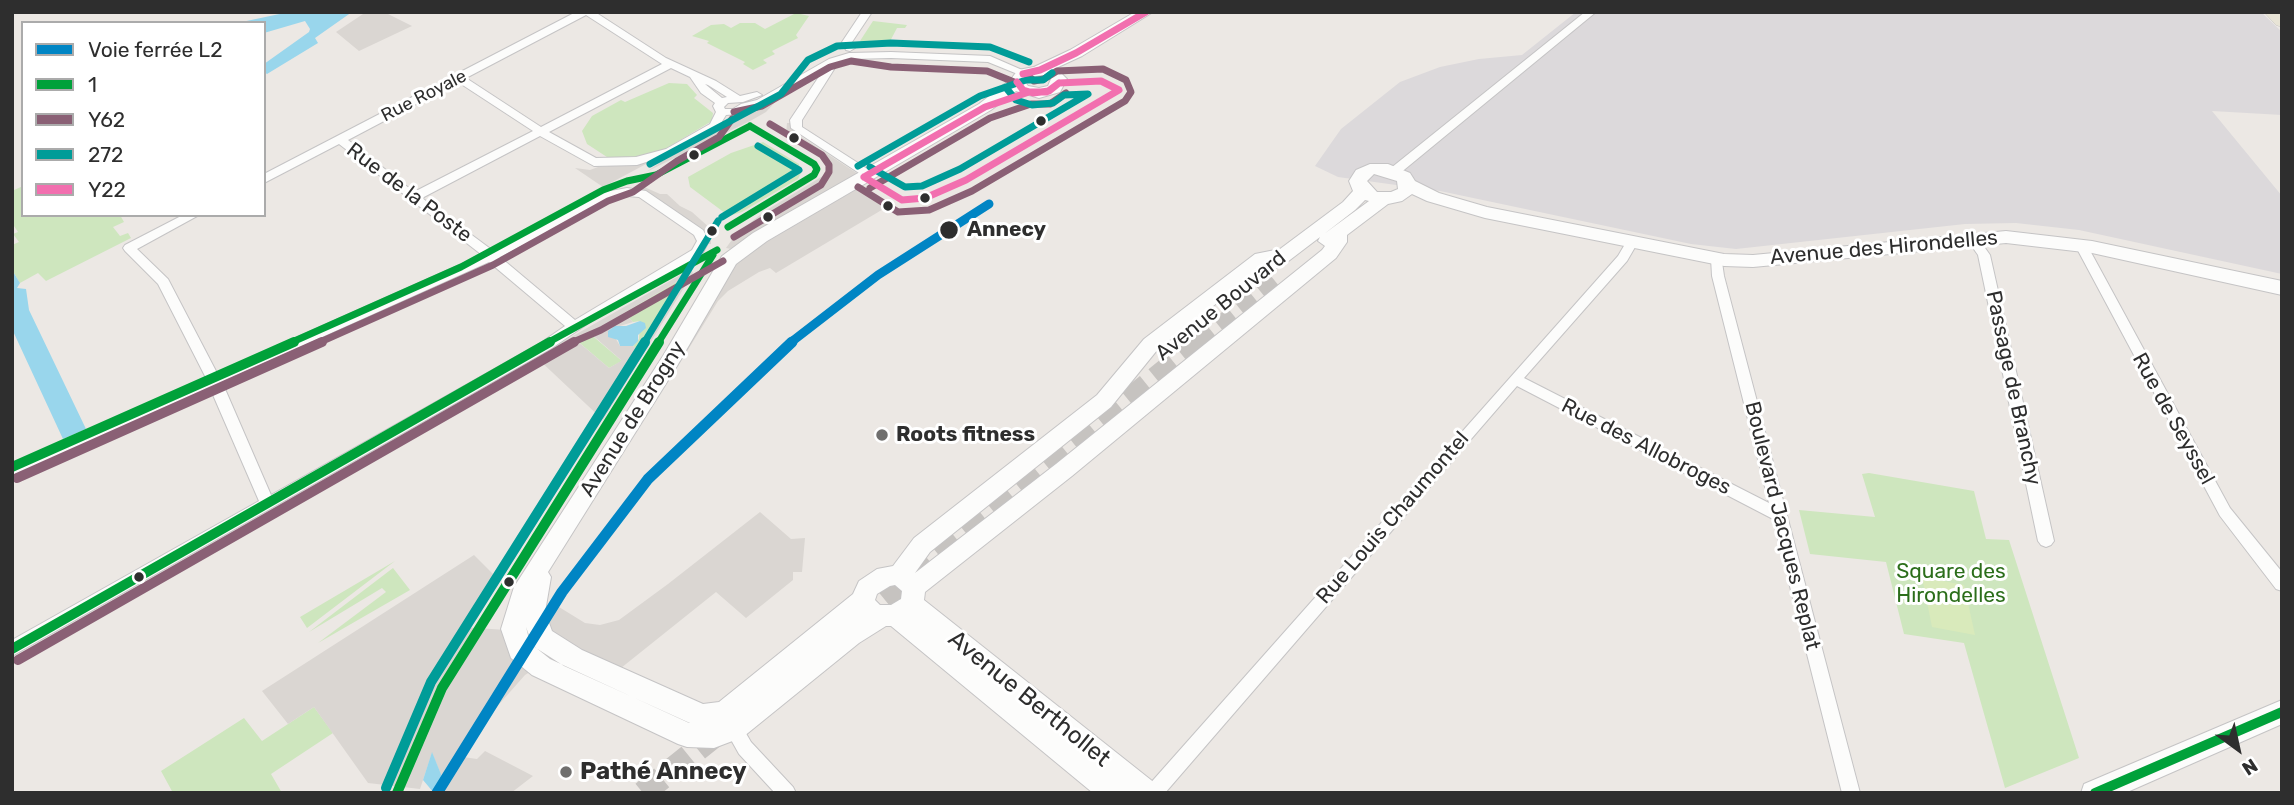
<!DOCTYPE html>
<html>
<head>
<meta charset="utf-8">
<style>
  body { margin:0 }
  #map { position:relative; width:2294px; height:805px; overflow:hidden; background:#ece8e4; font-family:Rubik,sans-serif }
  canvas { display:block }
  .frame { position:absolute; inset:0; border:14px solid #2e2e2e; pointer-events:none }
  .legend { position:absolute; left:21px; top:21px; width:245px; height:196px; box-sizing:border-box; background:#fff; border:2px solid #ababab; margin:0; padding:9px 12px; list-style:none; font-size:21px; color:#2e2e2e }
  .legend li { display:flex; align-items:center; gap:14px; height:35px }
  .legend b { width:35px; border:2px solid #ababab }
  .north { position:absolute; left:2203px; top:714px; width:70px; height:70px; -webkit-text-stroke:5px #fff; paint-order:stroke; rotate:147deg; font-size:19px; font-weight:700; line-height:28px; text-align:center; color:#2e2e2e }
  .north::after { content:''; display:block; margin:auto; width:24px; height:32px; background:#2e2e2e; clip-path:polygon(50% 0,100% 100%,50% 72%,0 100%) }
</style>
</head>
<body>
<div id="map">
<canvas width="2294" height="805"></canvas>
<div class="frame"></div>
<ul class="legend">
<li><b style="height:9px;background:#0085c4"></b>Voie ferrée L2</li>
<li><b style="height:9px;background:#00a13a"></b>1</li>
<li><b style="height:9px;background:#8a6075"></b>Y62</li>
<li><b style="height:9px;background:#009c98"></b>272</li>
<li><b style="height:9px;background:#f26faf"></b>Y22</li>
</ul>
<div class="north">N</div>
</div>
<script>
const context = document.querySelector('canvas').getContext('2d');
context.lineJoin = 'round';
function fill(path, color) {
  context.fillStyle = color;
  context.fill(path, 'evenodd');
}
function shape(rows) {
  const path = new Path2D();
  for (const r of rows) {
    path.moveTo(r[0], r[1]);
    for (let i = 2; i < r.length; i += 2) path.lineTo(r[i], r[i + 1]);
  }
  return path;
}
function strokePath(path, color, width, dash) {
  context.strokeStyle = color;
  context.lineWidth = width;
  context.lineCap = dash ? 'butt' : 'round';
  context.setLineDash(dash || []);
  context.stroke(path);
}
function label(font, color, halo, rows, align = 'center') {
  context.font = font + ' Rubik,sans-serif';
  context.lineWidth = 6;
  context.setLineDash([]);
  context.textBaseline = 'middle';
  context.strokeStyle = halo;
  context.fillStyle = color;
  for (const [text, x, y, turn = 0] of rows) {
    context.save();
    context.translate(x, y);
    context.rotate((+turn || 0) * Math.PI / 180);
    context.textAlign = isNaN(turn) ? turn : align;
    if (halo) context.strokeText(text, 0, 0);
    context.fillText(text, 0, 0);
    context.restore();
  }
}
fill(shape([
  [1576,12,2261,12,2282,32,2282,115,2212,111,2282,196,2282,274,2079,230,2016,223,1965,224,1736,249,1691,244,1440,191,1338,177,1315,166,1341,129,1400,82,1440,67,1479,59,1522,55]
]), '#dcd9db');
fill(shape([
  [796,13,809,16,796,35,798,38,772,51,775,54,763,60,767,63,753,70,743,64,745,62,707,43,709,41,692,36,711,25,724,24,731,28,740,23,755,23,765,29],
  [873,21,907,25,905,28,897,28,887,47,866,46,860,41],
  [669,83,687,84,697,95,694,98,713,113,712,121,665,149,644,157,610,159,587,144,582,131,592,116,621,100,625,102],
  [763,142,799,164,801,173,798,179,742,212,729,216,690,187,688,177,731,153],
  [23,186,23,215,120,215,124,222,113,227,120,236,128,233,131,238,46,281,38,273,20,283,12,270,12,245,19,242,13,234,18,232,12,223,12,191],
  [680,280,682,281,639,350,633,346,639,339,640,321,633,322,624,313],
  [588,332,622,361,609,368,575,339],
  [1869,473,1974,491,1986,539,2009,540,2079,758,2005,788,1964,643,1904,634,1886,562,1810,554,1799,510,1875,517,1862,474],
  [395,561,307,628,300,617],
  [393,568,410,590,318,643,386,592,382,588,309,632],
  [314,707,333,733,271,774,282,793,173,793,161,771,244,718,262,741]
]), '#cee6be');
fill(shape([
  [1922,577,1964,585,1975,635,1932,627]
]), '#d9eabb');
fill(shape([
  [366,12,384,12,412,26,359,51,336,32],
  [777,96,778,99,766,112,752,120,646,172,679,150],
  [787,123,791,123,792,129,797,134,858,174,731,249,726,248,736,234,765,211,826,174,826,160,786,135],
  [648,163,603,187,575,168,590,170,598,167],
  [642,186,660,194,667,194,680,206,692,212,711,229,711,244,708,244,704,232,641,189],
  [862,186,890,205,776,273,770,268,759,272,728,291,718,301,678,366,674,365,734,264,744,254],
  [691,269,693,273,603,420,536,357],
  [680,280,682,281,639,350,633,346,620,346,610,329,633,322,624,313],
  [589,332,621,360,621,361,609,368,576,340],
  [760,512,791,539,805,538,802,572,793,572,793,580,746,618,716,592,621,668,555,639,541,620,559,607,585,623,600,625,619,620,668,584],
  [474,555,495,576,462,627,506,630,533,670,525,675,479,727,483,729,471,743,456,756,477,759,485,751,533,776,511,793,441,793,445,784,432,753,420,789,368,783,314,707,288,724,262,691]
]), '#dad6d2');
fill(shape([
  [289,12,352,12,315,38,318,43,267,74,264,72,264,64,309,32,310,29,305,21,264,33,264,23,237,23],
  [12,270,20,283,17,288,26,289,29,310,86,429,63,439,12,329],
  [640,321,645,323,646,328,638,335,638,341,633,346,620,346,618,340,608,337,608,331,615,326,626,326],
  [432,752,445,784,441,793,434,793,423,780]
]), '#99d6ec');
strokePath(shape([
  [1198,343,1275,281]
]), '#c6c3c0', 18, [18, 9]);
strokePath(shape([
  [857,621,1201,342],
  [643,793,720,731]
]), '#c6c3c0', 24, [24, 11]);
const street = shape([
  [576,12,595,12,666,58,716,81,740,96,757,92,762,95,743,102,728,103,724,107,725,109,733,109,741,104,757,100,829,59,849,53,891,52,990,56,1029,73,1024,76,1020,75,988,62,891,58,850,59,838,63,802,120,802,127,872,172,874,175,868,179,791,128,790,120,822,72,765,104,749,108,739,114,726,115,718,128,674,153,637,165,594,166,540,136,422,198,492,250,605,192,627,188,646,191,703,230,709,241,701,256,596,318,552,348,12,656,12,640,259,501,210,388,12,477,12,465,206,378,158,284,125,251,123,248,125,245,183,215,199,215,137,249,168,279,217,373,482,255,339,144,264,183,264,174,576,12],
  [586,15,662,64,541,127,466,78,586,15],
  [671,68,690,77,701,93,715,103,713,106,716,112,710,124,666,149,636,157,596,158,549,132,671,68],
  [458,82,533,131,414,192,348,140,458,82],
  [705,84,708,85,727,97,722,98,705,84],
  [627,196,639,197,694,235,697,241,692,250,575,320,500,257,612,198,627,196],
  [489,262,565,326,542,342,271,495,222,382,489,262],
  [862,12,872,12,852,42,855,48,850,51,846,50,842,42,862,12],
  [1585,12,1596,12,1399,174,1391,174,1391,168,1585,12],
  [1972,234,1976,235,1990,255,2054,541,2051,545,2046,547,2041,545,2038,541,1978,255,1966,238,1972,234],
  [1632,238,1638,242,1627,261,1524,378,1769,503,1712,276,1711,258,1713,255,1721,255,1724,276,1860,793,1842,793,1773,519,1517,386,1165,793,1144,793,1147,787,1618,256,1628,239,1632,238],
  [2081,241,2087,245,2230,508,2282,572,2282,591,2276,589,2220,516,2075,245,2081,241],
  [734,721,740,723,751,742,793,787,796,793,775,793,739,754,725,729,728,723,734,721]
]);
const secondary = shape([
  [1135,12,1153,12,1082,56,1056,68,1067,79,1060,92,1039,98,1016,91,991,110,767,241,736,264,677,366,548,572,551,577,545,612,552,631,582,650,703,704,719,702,853,594,859,581,877,569,893,566,914,538,1097,395,1144,339,1255,254,1280,249,1343,202,1353,191,1349,181,1356,170,1370,164,1388,164,1410,173,1415,181,1439,193,1487,207,1724,254,1753,255,2006,231,2092,241,2282,281,2282,295,2092,253,2006,243,1753,267,1724,266,1485,218,1427,201,1412,194,1402,201,1388,204,1347,235,1347,242,1336,258,1072,476,925,592,924,600,1156,784,1159,793,1093,793,891,626,886,626,859,643,743,737,714,748,687,747,678,744,532,675,511,658,501,629,514,587,663,356,722,256,753,233,979,104,1011,79,1018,70,1034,67,1070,50,1135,12],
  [1043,75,1051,79,1048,86,1039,88,1028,86,1025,82,1029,77,1043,75],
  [1374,174,1397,181,1398,189,1391,192,1377,192,1367,181,1374,174],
  [1365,200,1369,201,1324,234,1355,210,1365,200],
  [1320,237,1318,241,1325,246,1322,250,1056,464,915,573,930,552,1111,407,1158,349,1267,264,1275,268,1282,266,1320,237],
  [895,585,902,591,901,599,891,605,880,605,875,600,877,594,890,586,895,585],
  [526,627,533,646,564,666,690,723,689,723,550,659,530,643,526,627],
  [2282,700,2282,724,2125,793,2081,793,2084,784,2282,700]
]);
const primary = shape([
  [2264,12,2282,12,2282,27,2276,25,2264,12]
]);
strokePath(street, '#c5c4c5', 2);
strokePath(secondary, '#c5c4c5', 2);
strokePath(primary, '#c6c5c4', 1);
fill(street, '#fcfcfb');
fill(secondary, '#fcfcfb');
fill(primary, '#e8e4d6');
strokePath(shape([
  [728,227,814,175,817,169,814,164,750,126],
  [290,343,461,267,603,190,627,181,656,175,750,126],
  [547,343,717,250],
  [658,343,713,255]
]), '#00a13a', 7);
strokePath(shape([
  [12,467,294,342],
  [12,649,550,342],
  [397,793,442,688,659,342],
  [2095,793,2282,712]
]), '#00a13a', 10);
strokePath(shape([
  [734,112,762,106,830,67,851,61,891,67,987,71,1019,84],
  [858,187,898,212,929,210,972,191,1125,101,1131,92,1126,80,1103,69,1057,71,1044,79,1034,81,1027,75],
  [870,188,990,118,1031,104,1050,104,1066,93],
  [734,237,821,185,829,172,829,165,822,155,770,124],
  [318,343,493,265,608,201,633,192,677,161,719,137,732,119],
  [571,343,601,330,723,261]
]), '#8a6075', 7);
strokePath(shape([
  [17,478,322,342],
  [18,660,574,342]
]), '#8a6075', 10);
strokePath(shape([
  [650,164,781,94,808,60,837,46,891,43,990,47,1029,62],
  [858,166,980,96,1026,80,1043,80,1052,73],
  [870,167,905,187,922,186,960,169,1088,94,1064,95,1053,103,1032,105,1016,100,1007,89],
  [722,217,799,170,758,146],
  [644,343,718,221]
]), '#009c98', 7);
strokePath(shape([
  [386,788,431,682,645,342]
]), '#009c98', 10);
strokePath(shape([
  [1023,74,1040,70,1076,53,1146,12],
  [864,177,902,200,925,198,966,180,1119,90,1101,81,1059,83,1049,91,1033,93,1023,90,1017,82],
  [864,177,985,107,1029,92,1047,92,1059,83]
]), '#f26faf', 7);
strokePath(shape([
  [790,343,878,275,989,204]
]), '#0085c4', 9);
strokePath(shape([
  [437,793,562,592,648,479,792,342]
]), '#0085c4', 11);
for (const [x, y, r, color] of [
  [1041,121,6,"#2e2e2e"],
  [794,138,6,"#2e2e2e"],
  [694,155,6,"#2e2e2e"],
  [925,198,6,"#2e2e2e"],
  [888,206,6,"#2e2e2e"],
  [768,217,6,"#2e2e2e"],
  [949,230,10,"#2e2e2e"],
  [712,231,6,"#2e2e2e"],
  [882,435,7,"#706f6e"],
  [139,577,6,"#2e2e2e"],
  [509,582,6,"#2e2e2e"],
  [566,772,7,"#706f6e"]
]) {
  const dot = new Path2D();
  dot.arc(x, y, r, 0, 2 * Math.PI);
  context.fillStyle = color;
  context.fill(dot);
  strokePath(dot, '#fff', 2.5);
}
label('18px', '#2e2e2e', '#fff', [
  ["Rue Royale",424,96,-27]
]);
label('21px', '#2e2e2e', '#fff', [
  ["Rue de la Poste",409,193,37],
  ["Avenue des Hirondelles",1884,248,-5],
  ["Avenue Bouvard",1221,306,-39],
  ["Passage de Branchy",2013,388,78],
  ["Avenue de Brogny",633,419,-58],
  ["Rue de Seyssel",2173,419,61],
  ["Rue des Allobroges",1646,447,27],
  ["Rue Louis Chaumontel",1393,518,-49],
  ["Boulevard Jacques Replat",1782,526,76]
]);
label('bold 21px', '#2e2e2e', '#fff', [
  ["Annecy",967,230]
], 'left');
label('bold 21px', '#2e2e2e', '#fff', [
  ["Roots fitness",896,435]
], 'left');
label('21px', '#2c6e1b', '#fff', [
  ["Square des",1951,572],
  ["Hirondelles",1951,596]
]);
label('24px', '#2e2e2e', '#fff', [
  ["Avenue Berthollet",1029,699,39]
]);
label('bold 24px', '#2e2e2e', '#fff', [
  ["Pathé Annecy",580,772]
], 'left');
</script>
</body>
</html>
